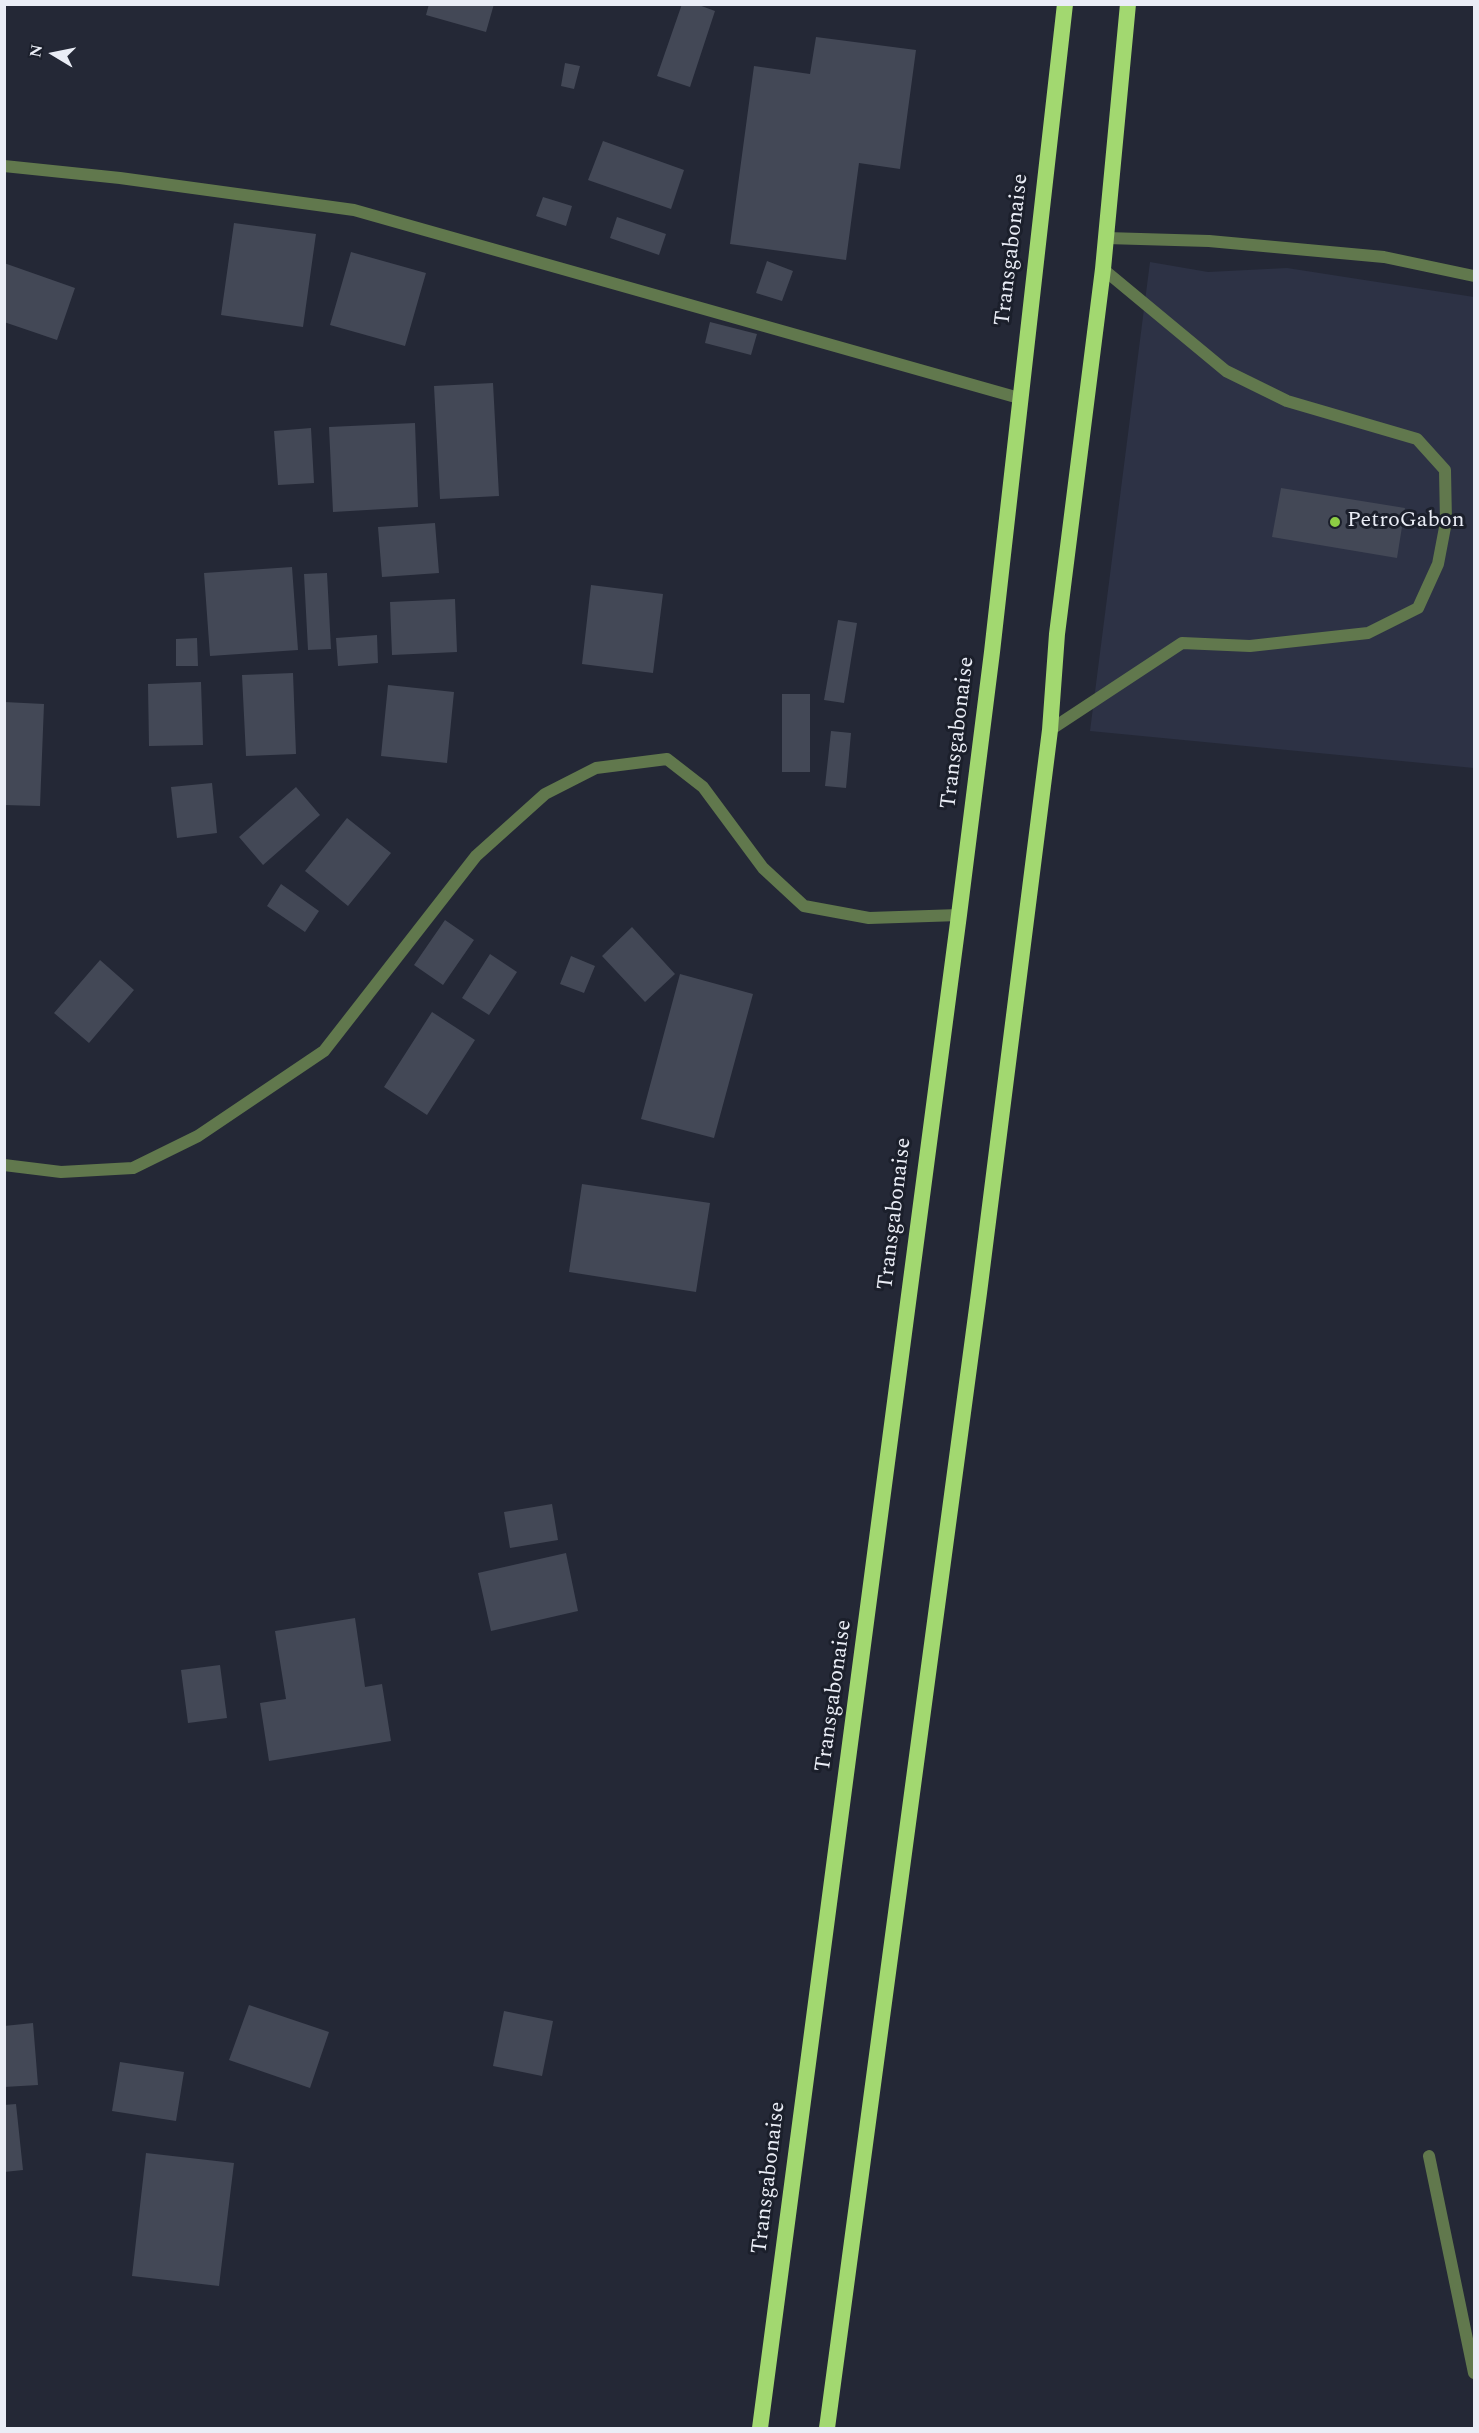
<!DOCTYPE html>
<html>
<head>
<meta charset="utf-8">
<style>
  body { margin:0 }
  #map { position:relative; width:1479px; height:2433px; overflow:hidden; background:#242836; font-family:Spectral,serif }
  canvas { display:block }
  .frame { position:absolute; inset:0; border:6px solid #eaedf6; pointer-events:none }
  .north { position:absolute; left:24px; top:24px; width:60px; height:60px; -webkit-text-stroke:4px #1b1f2b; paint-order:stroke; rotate:280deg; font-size:16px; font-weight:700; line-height:24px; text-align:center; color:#eaedf6 }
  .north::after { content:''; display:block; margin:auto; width:21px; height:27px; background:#eaedf6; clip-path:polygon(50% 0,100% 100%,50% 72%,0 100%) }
</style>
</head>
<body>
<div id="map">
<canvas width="1479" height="2433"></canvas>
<div class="frame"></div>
<div class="north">N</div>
</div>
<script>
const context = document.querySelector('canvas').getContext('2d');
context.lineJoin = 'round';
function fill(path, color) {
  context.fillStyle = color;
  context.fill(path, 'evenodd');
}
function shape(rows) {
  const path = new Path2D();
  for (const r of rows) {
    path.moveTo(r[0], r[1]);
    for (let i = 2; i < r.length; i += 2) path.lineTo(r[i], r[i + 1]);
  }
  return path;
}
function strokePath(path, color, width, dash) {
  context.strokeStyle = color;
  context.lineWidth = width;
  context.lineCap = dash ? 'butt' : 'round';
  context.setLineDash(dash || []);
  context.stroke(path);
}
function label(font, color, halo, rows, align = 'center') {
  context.font = font + ' Spectral,serif';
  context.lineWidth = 6;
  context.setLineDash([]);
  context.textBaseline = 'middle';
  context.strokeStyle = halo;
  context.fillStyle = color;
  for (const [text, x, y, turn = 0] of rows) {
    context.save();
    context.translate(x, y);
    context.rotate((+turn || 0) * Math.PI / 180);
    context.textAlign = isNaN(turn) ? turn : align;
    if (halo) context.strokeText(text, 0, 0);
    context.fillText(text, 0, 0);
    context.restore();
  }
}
fill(shape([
  [1150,262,1208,272,1287,268,1474,297,1474,768,1090,731]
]), '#2d3245');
fill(shape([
  [429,4,494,4,486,32,426,15],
  [682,4,696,4,715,11,690,87,657,76],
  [816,37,916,50,900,169,859,163,846,260,730,244,754,66,810,74],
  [565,63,580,66,574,89,561,86],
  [603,141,684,170,671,209,588,180],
  [543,197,572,206,566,226,536,216],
  [617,217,666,234,659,255,610,238],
  [234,223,316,234,303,327,221,315],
  [351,252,426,273,405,346,330,325],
  [767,261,793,271,782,301,756,293],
  [4,263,75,288,57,340,4,322],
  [710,322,757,334,751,355,705,343],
  [493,383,499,496,440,499,434,386],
  [415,423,418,507,333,512,329,427],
  [311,428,314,483,278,485,274,431],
  [1281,488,1405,508,1397,558,1272,537],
  [435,523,439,573,382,577,378,527],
  [292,567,298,650,210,656,204,573],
  [327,573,331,649,308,650,304,574],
  [591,585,663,594,653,673,582,664],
  [455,599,457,652,392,655,390,602],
  [838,620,857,623,844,703,824,700],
  [377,635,378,663,338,666,336,638],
  [197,638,198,666,176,666,176,639],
  [293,673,296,754,246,756,242,675],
  [201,682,203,745,149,746,148,684],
  [388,685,454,692,447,763,381,756],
  [782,694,810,694,810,772,782,772],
  [4,702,44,704,40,806,4,805],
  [831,731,851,733,846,788,825,786],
  [212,783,217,833,177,838,171,787],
  [296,787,320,815,263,865,239,837],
  [347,818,391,853,348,906,305,871],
  [281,884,319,911,305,932,267,906],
  [445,920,474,940,443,985,414,965],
  [632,927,675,974,645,1002,602,956],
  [490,954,517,972,489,1015,462,998],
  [571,956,595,966,584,993,560,984],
  [100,960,134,990,89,1043,54,1013],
  [680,974,753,994,714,1138,641,1119],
  [432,1012,475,1040,427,1115,384,1087],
  [582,1184,710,1203,696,1292,569,1272],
  [552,1504,558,1540,510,1548,504,1512],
  [566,1553,578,1611,491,1631,478,1573],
  [355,1618,365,1687,382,1684,391,1741,269,1761,260,1703,286,1699,275,1631],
  [220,1665,227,1718,188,1723,181,1670],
  [249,2005,329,2032,310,2088,229,2060],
  [504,2011,553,2021,542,2076,493,2066],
  [33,2023,38,2085,4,2087,4,2026],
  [120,2062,184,2072,176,2121,112,2111],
  [16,2104,23,2170,4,2172,4,2105],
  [146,2153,234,2163,219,2286,132,2276]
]), '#434856');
strokePath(shape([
  [1050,730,1182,643,1250,646,1368,633,1418,608,1438,564,1446,522,1445,470,1417,439,1287,401,1226,371,1103,269]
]), '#61784d', 12);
strokePath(shape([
  [4,166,120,178,354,210,1019,398],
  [1106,238,1209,241,1384,257,1474,276],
  [4,1165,61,1172,133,1168,198,1136,324,1051,476,856,545,794,596,768,667,759,703,787,763,868,804,906,869,918,959,915],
  [1429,2156,1474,2373]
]), '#61784d', 12);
strokePath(shape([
  [760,2428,959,915,992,652,1065,4],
  [827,2428,979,1293,1050,730,1057,634,1103,269,1128,4]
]), '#a2d870', 16);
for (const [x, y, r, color] of [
  [1335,522,6,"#8dce44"]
]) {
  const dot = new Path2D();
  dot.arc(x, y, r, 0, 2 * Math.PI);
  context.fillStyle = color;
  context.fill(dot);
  strokePath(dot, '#1b1f2b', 2);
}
label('22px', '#eaedf6', '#1b1f2b', [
  ["Transgabonaise",1013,250,-83],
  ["Transgabonaise",959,733,-83],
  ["Transgabonaise",896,1214,-83],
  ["Transgabonaise",835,1696,-82],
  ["Transgabonaise",770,2178,-83]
]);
label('22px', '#eaedf6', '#1b1f2b', [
  ["PetroGabon",1347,522]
], 'left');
</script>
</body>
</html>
